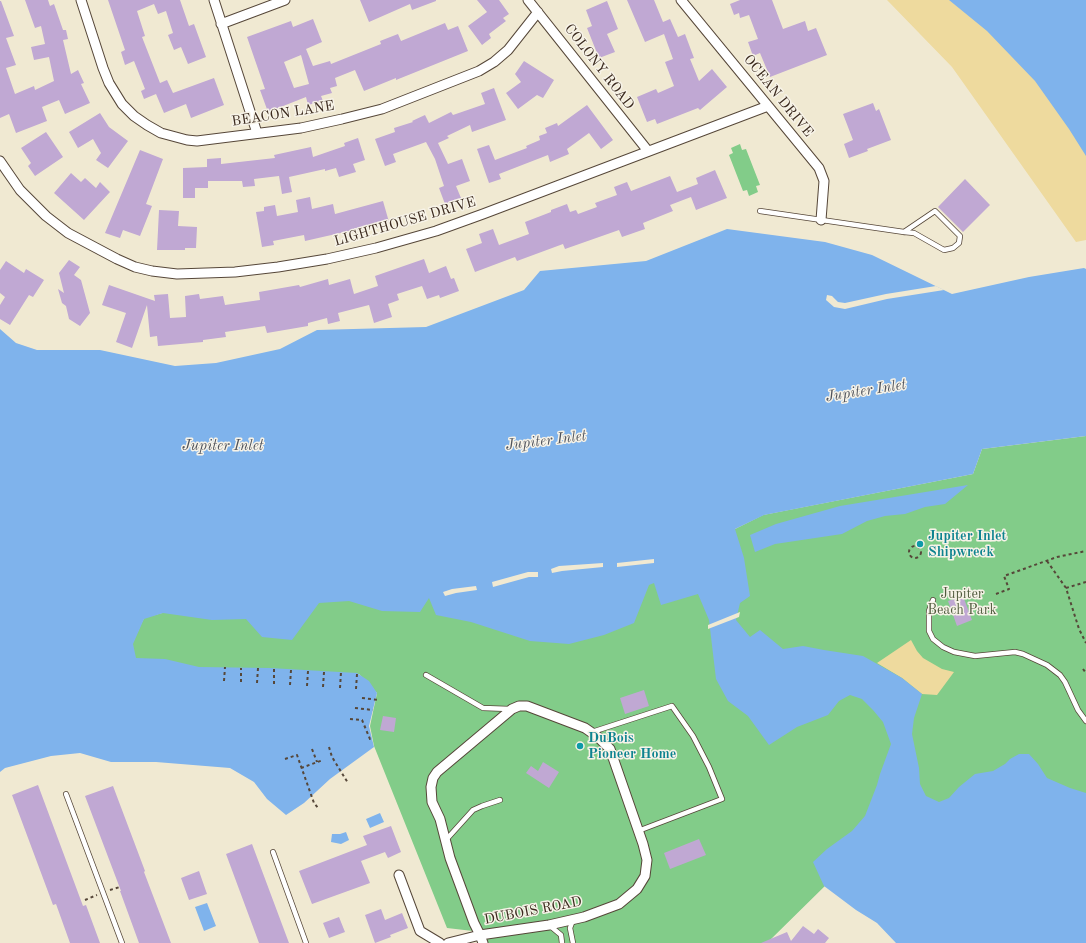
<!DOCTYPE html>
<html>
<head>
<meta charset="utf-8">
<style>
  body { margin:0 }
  canvas { display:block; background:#f0e9d2 }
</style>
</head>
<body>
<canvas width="1086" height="943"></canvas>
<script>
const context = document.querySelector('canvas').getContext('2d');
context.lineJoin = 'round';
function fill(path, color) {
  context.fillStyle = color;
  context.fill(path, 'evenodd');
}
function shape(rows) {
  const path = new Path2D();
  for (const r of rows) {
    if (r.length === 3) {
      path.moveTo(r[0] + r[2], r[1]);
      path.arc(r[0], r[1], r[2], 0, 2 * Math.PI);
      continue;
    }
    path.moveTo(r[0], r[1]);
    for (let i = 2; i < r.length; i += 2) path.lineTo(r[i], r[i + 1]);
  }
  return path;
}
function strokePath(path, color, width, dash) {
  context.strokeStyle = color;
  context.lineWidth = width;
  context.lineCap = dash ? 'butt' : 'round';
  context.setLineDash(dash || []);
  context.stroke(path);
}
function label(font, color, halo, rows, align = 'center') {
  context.font = font + ' "Old Standard TT",serif';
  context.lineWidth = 3;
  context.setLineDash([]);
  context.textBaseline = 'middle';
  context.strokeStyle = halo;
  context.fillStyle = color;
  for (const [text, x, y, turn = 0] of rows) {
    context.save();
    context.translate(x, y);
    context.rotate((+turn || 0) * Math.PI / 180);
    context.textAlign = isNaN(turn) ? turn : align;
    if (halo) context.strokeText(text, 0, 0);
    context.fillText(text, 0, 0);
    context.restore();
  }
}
fill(shape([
  [740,144,742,150,746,149,760,185,756,186,758,192,749,196,747,190,743,191,729,155,733,153,731,148],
  [1086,436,1086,943,829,882,767,943,478,943,473,931,447,928,374,746,370,726,377,693,359,674,179,667,135,659,132,644,144,618,162,613,250,602,429,597,735,529,763,515,973,474,982,449]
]), '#82cc89');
fill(shape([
  [887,0,982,0,1086,128,1086,240,1076,242,952,67],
  [911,640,917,651,923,658,942,669,954,672,937,695,922,694,902,678,877,663]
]), '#eeda9e');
fill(shape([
  [949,0,1086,0,1086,156,1069,129,1035,81,987,31],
  [727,229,825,242,872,255,952,294,1029,277,1084,268,1086,269,1086,436,982,449,973,474,764,515,735,529,744,558,750,596,740,603,736,620,750,637,760,630,783,649,803,646,824,650,863,656,902,678,922,694,914,718,912,734,919,768,920,784,926,796,939,802,949,798,959,787,975,774,993,771,1005,764,1010,759,1019,754,1029,754,1038,764,1047,778,1070,788,1086,793,1086,943,896,943,877,923,856,910,824,886,813,862,827,849,852,831,865,816,877,785,880,774,891,744,883,722,873,710,862,699,850,695,839,701,828,715,797,727,769,745,748,716,728,701,716,679,709,620,698,594,661,605,654,583,649,585,634,623,604,635,569,644,530,641,471,622,436,615,429,598,420,612,382,611,349,601,319,603,292,640,262,637,246,619,212,620,163,613,144,619,133,644,136,658,165,659,199,667,270,668,357,673,369,681,377,693,369,726,374,747,330,779,304,803,286,815,267,799,254,782,230,768,156,762,111,762,80,753,51,756,5,768,0,772,0,329,16,343,37,350,100,350,175,366,216,363,280,349,317,330,426,327,524,290,540,271,646,261],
  [968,485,945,504,925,507,905,514,885,516,867,521,842,534,775,544,755,552,750,535,776,524,840,506],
  [380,813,384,822,370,828,366,819],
  [346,832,349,840,341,844,331,842,332,834,340,834],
  [207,903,216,926,204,931,195,907]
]), '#7fb3ec');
fill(shape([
  [936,286,944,290,887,299,845,309,834,307,826,300,827,295,832,296,838,302,845,303,886,294],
  [654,559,654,563,617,567,617,563],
  [603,563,603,567,562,571,552,573,551,569,559,566],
  [528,572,538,572,538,577,529,577,493,587,492,582],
  [476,586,477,590,456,593,445,596,443,592,452,589],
  [740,612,739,617,708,629,708,625]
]), '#f0e9d2');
fill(shape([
  [25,0,48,0,50,6,54,4,63,30,66,30,68,39,63,40,71,74,78,70,84,83,81,84,90,103,65,114,59,100,42,107,47,121,16,133,9,114,0,118,0,1,1,1,14,36,6,38,16,65,6,68,15,94,34,86,35,90,54,81,49,57,34,60,31,47,45,44,41,26,35,28],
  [108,0,180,0,189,26,194,24,206,57,188,64,181,47,174,50,168,35,173,33,166,11,158,14,154,4,137,11,145,36,142,37,160,83,167,80,173,93,214,78,224,105,191,118,186,104,164,113,156,94,144,99,141,91,145,89,134,61,125,65,121,52,125,50],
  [360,0,436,0,436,1,412,10,410,4,369,22],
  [477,0,499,0,509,14,503,18,506,21,489,34,491,38,482,45,468,26,487,12],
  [627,0,654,0,663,22,670,19,678,37,685,34,694,58,690,59,699,81,712,69,727,87,700,110,698,108,657,124,655,119,647,122,637,97,656,89,658,93,674,86,665,62,673,59,664,34,645,42],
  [740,0,772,0,783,29,805,21,808,31,816,28,827,55,770,77,760,53,753,56,748,42,758,39,749,15,740,18,739,13,734,15,730,4],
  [607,1,618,29,607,34,615,52,599,58,587,28,592,26,586,10],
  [313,19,322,42,306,49,313,66,330,61,331,64,381,44,380,41,398,34,401,41,445,23,448,30,458,26,468,51,396,80,396,78,364,91,355,70,335,78,337,86,330,88,332,93,321,96,323,101,308,105,306,97,268,112,260,90,265,89,247,37,291,21,293,27],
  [301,55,309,84,294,88,284,62],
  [524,61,554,80,543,98,537,95,518,109,506,93,521,82,515,74],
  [494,88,506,120,472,132,470,125,447,136,449,138,438,143,448,164,462,159,470,181,456,186,461,198,445,204,439,188,444,186,435,159,426,142,393,154,396,162,385,166,375,139,395,132,394,128,413,122,412,121,425,115,429,123,451,112,453,115,485,104,481,93],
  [873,103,876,111,879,109,891,140,867,149,868,151,849,158,844,144,853,140,843,114],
  [587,105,613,140,601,149,589,133,567,149,569,154,550,162,548,155,499,174,501,179,489,183,477,149,489,145,495,160,527,148,526,146,540,140,539,136,547,133,545,128,557,123,558,126],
  [100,113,109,127,128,141,108,168,96,160,101,153,93,139,78,148,69,132],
  [46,132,63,157,35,176,28,166,31,163,21,148],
  [358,138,365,160,353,164,356,172,339,177,336,168,325,171,325,169,289,177,292,192,282,194,279,176,254,179,255,186,243,187,242,181,208,181,208,188,195,188,195,198,183,198,183,168,207,167,207,159,221,158,221,164,275,158,274,155,311,147,313,157,345,146,344,143],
  [140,150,163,159,146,204,152,206,140,236,123,230,120,238,105,233],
  [715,170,727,198,696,210,691,197,670,205,673,211,643,223,645,229,622,237,619,230,565,249,563,244,517,261,515,257,475,272,466,249,482,243,479,234,493,229,499,245,529,234,525,222,551,212,551,210,567,204,570,212,576,210,578,214,597,207,595,203,617,195,614,187,627,182,631,191,670,176,677,192,698,184,696,178],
  [71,173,81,182,85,178,96,188,100,182,110,192,84,220,54,193],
  [965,179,990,205,963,232,938,207],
  [310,197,312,209,333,204,335,214,383,201,389,222,350,233,349,231,305,241,304,235,273,241,274,245,262,247,256,212,264,211,264,207,275,205,277,216,298,212,296,200],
  [159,210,179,211,178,226,197,227,196,248,185,248,185,250,157,250],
  [424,259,429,273,446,266,451,279,454,278,459,291,440,298,439,295,427,299,422,286,397,294,399,300,388,304,392,317,374,323,369,305,338,313,340,321,328,324,327,318,308,323,308,326,267,333,265,326,225,332,226,337,203,340,203,342,158,346,157,336,150,337,147,305,132,348,116,342,126,313,102,305,109,285,155,301,154,295,168,294,170,318,186,317,185,296,199,294,200,299,223,296,225,305,260,300,259,292,299,285,300,287,328,279,329,285,350,279,354,294,378,286,375,276],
  [69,260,80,267,74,275,81,280,90,313,80,326,69,319,66,306,62,303,58,289,64,293,59,273],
  [6,261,24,273,26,269,44,280,33,297,29,295,10,325,0,319,0,305,5,297,0,293,0,270],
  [963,596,972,620,957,626,948,601],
  [644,690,649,706,625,714,620,698],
  [383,716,396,718,394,732,380,730],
  [543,762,559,772,549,788,526,773,531,766,538,771],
  [38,785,83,906,86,905,100,943,70,943,56,904,53,905,12,795],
  [113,786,145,871,144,872,171,943,139,943,120,891,121,891,85,796],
  [391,826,401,852,388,858,385,852,361,861,370,883,312,904,299,871,367,845,363,836],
  [699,839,706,855,670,869,664,853],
  [252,844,289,943,259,943,226,854],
  [199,871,207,894,189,900,181,878],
  [381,909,385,920,402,913,408,928,390,935,391,937,375,943,365,915],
  [339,917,345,932,329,938,323,923],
  [803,926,814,934,818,929,829,938,825,943,761,943,787,932,791,941]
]), '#c0a8d3');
const lane = shape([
  [760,211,904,232,914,233,944,250,953,248,959,243,960,236,935,211,904,232],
  [933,600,929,611,929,631,933,639,943,647,954,652,975,656,1015,652,1023,654,1047,665,1060,675,1065,682,1078,710,1086,721],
  [426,675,483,708,510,709],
  [592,732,672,706,693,736,709,767,722,799,638,831],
  [66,794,122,943],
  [445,841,473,810,482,806,500,800],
  [273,852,306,943],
  [573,920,570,928,573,943],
  [549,925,561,935,562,943]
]);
const street = shape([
  [81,0,103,68,109,83,122,104,134,116,147,125,161,133,187,140,197,141,301,128,342,119,382,109,479,71,494,62,508,50,538,12],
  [214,0,257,133],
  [528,0,648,151],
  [681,0,819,168,824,181,821,220],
  [221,24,285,0],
  [0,161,20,190,46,216,68,233,117,259,135,267,152,271,177,274,235,272,278,267,327,259,376,248,436,231,483,214,768,106],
  [399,875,420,931,440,943],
  [448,943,480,935,549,925,584,917,619,904,637,889,645,876,647,860,643,844,610,749,598,737,585,728,527,706,519,706,512,709,437,772,433,778,431,787,432,802,440,819,450,858,474,923,480,935,483,943]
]);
strokePath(lane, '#564739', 6);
strokePath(street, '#564739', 11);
strokePath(shape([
  [915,552,6],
  [1047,561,1066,588,1079,629,1086,643],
  [1066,588,1086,582],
  [996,594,1009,589,1004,576,1057,557,1086,551],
  [1083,669,1086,673],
  [224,681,225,667],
  [241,682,241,668],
  [257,683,258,668],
  [274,684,274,669],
  [290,685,291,670],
  [307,686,308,671],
  [323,687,324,672],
  [340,688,341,672],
  [356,689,357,674],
  [362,698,379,700],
  [355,708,373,710],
  [350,719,362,720,370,739,372,738],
  [329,747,332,757,348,783],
  [312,749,317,762],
  [285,759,297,755,314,803,318,808],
  [301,768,323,760],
  [110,890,120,887],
  [85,900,97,895]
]), '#564739', 2, [3, 3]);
strokePath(lane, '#fff', 4.5);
strokePath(street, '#fff', 9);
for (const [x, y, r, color] of [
  [920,544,4,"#0f9aa8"],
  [580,746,4,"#0f9aa8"]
]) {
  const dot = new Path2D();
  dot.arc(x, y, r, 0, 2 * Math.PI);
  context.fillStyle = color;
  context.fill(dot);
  strokePath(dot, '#f7f3e8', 1.5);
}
label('14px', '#3b2a1e', '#f7f3e8', [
  ["COLONY ROAD",599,67,52],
  ["OCEAN DRIVE",778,96,51],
  ["BEACON LANE",283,114,-9],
  ["LIGHTHOUSE DRIVE",405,222,-16],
  ["DUBOIS ROAD",533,911,-11]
]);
label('bold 14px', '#0d838f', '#f7f3e8', [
  ["Jupiter Inlet",928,536],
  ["Shipwreck",928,552],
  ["DuBois",588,738],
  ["Pioneer Home",588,754]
], 'left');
label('14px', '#505b3e', '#f7f3e8', [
  ["Jupiter",962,594],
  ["Beach Park",962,610]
]);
label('italic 15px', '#4f535c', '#f7f3e8', [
  ["Jupiter Inlet",866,391,-9],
  ["Jupiter Inlet",546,441,-7],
  ["Jupiter Inlet",223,446]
]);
</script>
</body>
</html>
